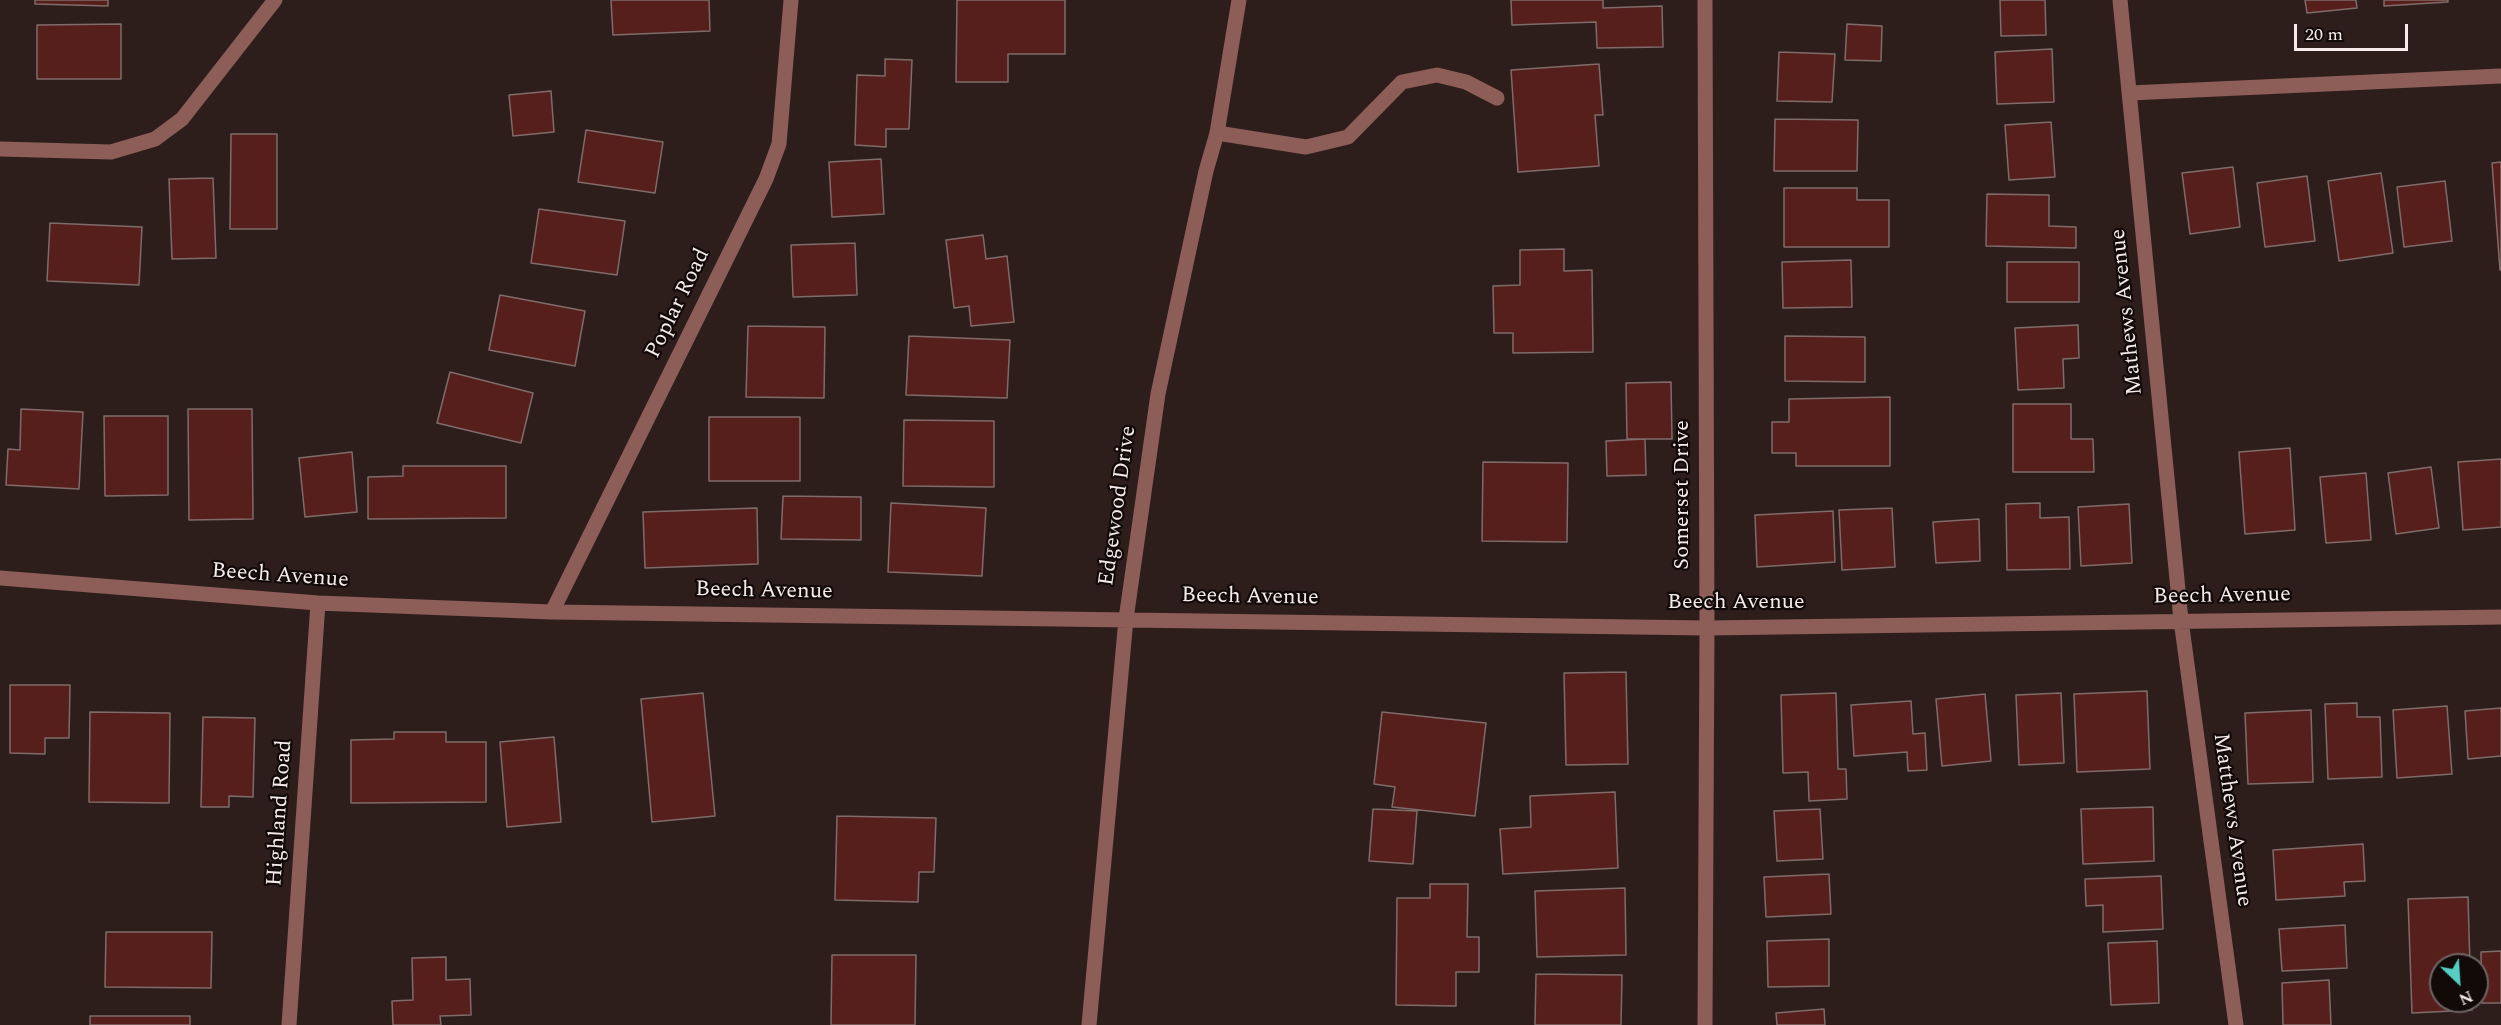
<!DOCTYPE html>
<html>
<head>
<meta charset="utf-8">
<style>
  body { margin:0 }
  #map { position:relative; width:2501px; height:1025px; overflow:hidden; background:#2d1e1c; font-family:Spectral,serif }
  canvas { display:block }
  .north { position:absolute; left:2429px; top:953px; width:60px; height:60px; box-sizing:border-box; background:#110a09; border:2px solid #6d6463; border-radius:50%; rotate:155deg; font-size:16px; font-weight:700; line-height:24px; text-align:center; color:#f6ebea }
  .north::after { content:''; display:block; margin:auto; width:21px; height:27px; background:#57cec2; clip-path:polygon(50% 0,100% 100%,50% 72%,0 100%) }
  .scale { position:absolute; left:2294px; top:24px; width:114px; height:27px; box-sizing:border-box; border:3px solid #f6ebea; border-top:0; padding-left:8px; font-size:18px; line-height:21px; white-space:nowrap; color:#f6ebea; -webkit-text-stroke:4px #110a09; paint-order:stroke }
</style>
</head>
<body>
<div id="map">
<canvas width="2501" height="1025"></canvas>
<div class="north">N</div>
<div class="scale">20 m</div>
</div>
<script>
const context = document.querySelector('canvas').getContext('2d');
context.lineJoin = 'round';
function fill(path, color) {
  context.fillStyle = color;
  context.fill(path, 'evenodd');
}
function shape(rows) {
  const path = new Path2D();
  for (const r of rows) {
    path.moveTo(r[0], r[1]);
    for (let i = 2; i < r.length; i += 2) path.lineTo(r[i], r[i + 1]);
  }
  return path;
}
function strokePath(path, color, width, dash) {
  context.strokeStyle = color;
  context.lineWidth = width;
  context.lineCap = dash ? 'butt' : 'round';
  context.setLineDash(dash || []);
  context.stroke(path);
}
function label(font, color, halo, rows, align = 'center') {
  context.font = font + ' Spectral,serif';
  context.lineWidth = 4.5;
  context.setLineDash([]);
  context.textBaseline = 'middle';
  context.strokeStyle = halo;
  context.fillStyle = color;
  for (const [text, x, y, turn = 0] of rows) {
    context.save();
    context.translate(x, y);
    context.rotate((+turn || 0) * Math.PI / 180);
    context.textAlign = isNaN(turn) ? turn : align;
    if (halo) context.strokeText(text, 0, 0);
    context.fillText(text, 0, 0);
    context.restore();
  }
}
const building = shape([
  [35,0,108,0,108,6,35,4,35,0],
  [611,0,709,0,710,31,613,35,611,0],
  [957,0,1065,0,1065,54,1008,54,1008,82,956,82,957,0],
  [1511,0,1603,0,1603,8,1662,6,1663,47,1597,48,1596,22,1512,25,1511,0],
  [2000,0,2045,0,2046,35,2001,36,2000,0],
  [2305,0,2356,0,2357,8,2307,13,2305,0],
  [2384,0,2448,0,2448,2,2384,6,2384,0],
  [121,24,121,79,37,79,37,25,121,24],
  [1847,24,1882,26,1881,61,1845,60,1847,24],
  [2052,49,2054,102,1997,104,1995,52,2052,49],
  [1779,52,1835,54,1832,102,1777,101,1779,52],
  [885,59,912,60,909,129,886,129,886,147,855,145,857,75,885,76,885,59],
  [1599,64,1603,115,1595,115,1599,166,1518,172,1511,70,1599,64],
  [551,91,554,132,513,136,509,95,551,91],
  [1775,119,1858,120,1857,171,1774,171,1775,119],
  [2051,122,2055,177,2009,180,2005,125,2051,122],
  [586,130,663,142,655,193,578,182,586,130],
  [231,134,277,134,277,229,230,229,231,134],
  [881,159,884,214,832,217,829,162,881,159],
  [2501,162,2501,270,2500,270,2492,163,2501,162],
  [2233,167,2240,227,2190,234,2182,173,2233,167],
  [2381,173,2393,253,2339,261,2328,181,2381,173],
  [2307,176,2315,241,2265,247,2257,183,2307,176],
  [213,178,216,258,172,259,169,179,213,178],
  [2445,181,2452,241,2404,247,2397,187,2445,181],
  [1784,188,1857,188,1857,200,1889,200,1889,247,1784,247,1784,188],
  [1987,194,2049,195,2049,226,2076,227,2076,248,1986,246,1987,194],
  [539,209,625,221,617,275,531,263,539,209],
  [50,223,142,227,139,285,47,281,50,223],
  [983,235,986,259,1007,256,1014,322,971,326,969,306,954,308,946,240,983,235],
  [855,243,857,295,793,297,791,245,855,243],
  [1564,249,1564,271,1592,270,1593,352,1513,353,1513,333,1494,333,1493,286,1520,285,1520,250,1564,249],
  [1851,260,1852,307,1783,308,1782,262,1851,260],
  [2007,262,2079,262,2079,302,2007,302,2007,262],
  [500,295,585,311,575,366,489,350,500,295],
  [2078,325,2079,358,2063,359,2064,388,2018,390,2015,328,2078,325],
  [748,326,825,327,824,398,746,397,748,326],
  [909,336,1010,340,1007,398,906,395,909,336],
  [1785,336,1865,337,1865,382,1785,381,1785,336],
  [450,372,533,393,521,443,437,423,450,372],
  [1671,382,1672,439,1627,439,1626,383,1671,382],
  [1890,397,1890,466,1796,466,1796,453,1772,453,1772,422,1789,422,1789,399,1890,397],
  [2013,404,2071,404,2071,439,2093,439,2094,472,2013,472,2013,404],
  [21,409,83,412,79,489,6,485,8,449,20,450,21,409],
  [188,409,252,409,253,519,189,520,188,409],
  [104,416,168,416,168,495,105,496,104,416],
  [709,417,800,417,800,481,709,481,709,417],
  [904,420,994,421,994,487,903,486,904,420],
  [1645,439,1646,475,1607,476,1606,441,1645,439],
  [2290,448,2295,530,2245,534,2239,452,2290,448],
  [352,452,357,512,305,517,299,458,352,452],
  [2501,459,2501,527,2463,530,2458,462,2501,459],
  [1483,462,1568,463,1567,542,1482,541,1483,462],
  [403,466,506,466,506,518,368,519,368,477,403,476,403,466],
  [2431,467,2439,528,2396,534,2388,473,2431,467],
  [2366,473,2371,540,2326,543,2320,477,2366,473],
  [783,496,861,497,861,540,781,539,783,496],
  [891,503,986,508,982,576,888,572,891,503],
  [2040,503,2040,518,2069,517,2070,569,2007,570,2006,504,2040,503],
  [2129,504,2132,563,2081,566,2078,507,2129,504],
  [757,508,758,564,645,568,643,512,757,508],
  [1892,508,1895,567,1842,570,1839,510,1892,508],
  [1833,511,1835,562,1757,567,1755,515,1833,511],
  [1979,519,1980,561,1936,563,1933,522,1979,519],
  [1626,672,1628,764,1566,765,1564,673,1626,672],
  [10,685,70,685,69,738,45,738,45,754,10,753,10,685],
  [2147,691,2150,769,2077,772,2074,694,2147,691],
  [703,693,715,816,652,822,641,699,703,693],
  [1836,693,1838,769,1846,769,1847,799,1809,801,1808,772,1783,773,1781,695,1836,693],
  [2061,693,2064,763,2019,765,2016,695,2061,693],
  [1985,694,1991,761,1942,766,1936,699,1985,694],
  [1911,701,1913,734,1925,733,1927,770,1908,771,1907,752,1854,756,1851,705,1911,701],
  [2357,703,2357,717,2380,717,2382,777,2328,779,2325,704,2357,703],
  [2447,706,2452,774,2397,778,2393,710,2447,706],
  [2501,708,2501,756,2468,759,2465,711,2501,708],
  [2311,710,2313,782,2248,784,2245,713,2311,710],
  [90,712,170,713,169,803,89,802,90,712],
  [1382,712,1486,723,1475,816,1392,807,1395,787,1374,784,1382,712],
  [203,717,255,718,253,797,229,796,229,807,201,807,203,717],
  [394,732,446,732,446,742,486,742,486,802,351,803,351,740,394,739,394,732],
  [554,737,561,822,507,827,500,742,554,737],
  [1615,792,1618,868,1503,874,1500,829,1531,827,1530,796,1615,792],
  [2153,807,2154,861,2083,864,2081,809,2153,807],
  [1373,809,1417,811,1413,864,1369,861,1373,809],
  [1820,809,1823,859,1777,861,1774,811,1820,809],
  [837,816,936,818,934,872,919,872,918,902,835,900,837,816],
  [2363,844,2365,881,2344,882,2345,896,2276,900,2273,850,2363,844],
  [1829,874,1831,914,1766,917,1764,877,1829,874],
  [2161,876,2163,929,2103,932,2103,905,2086,906,2085,879,2161,876],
  [1430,884,1468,884,1467,937,1479,937,1479,972,1456,972,1456,1006,1396,1005,1397,898,1430,898,1430,884],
  [1625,888,1626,955,1537,957,1535,891,1625,888],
  [2468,897,2470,965,2441,965,2441,1001,2472,1001,2472,1010,2412,1013,2408,899,2468,897],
  [2345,925,2347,968,2282,971,2279,929,2345,925],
  [106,932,212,932,211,988,105,987,106,932],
  [1829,939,1829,986,1768,987,1767,941,1829,939],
  [2157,941,2159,1003,2111,1005,2108,943,2157,941],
  [2501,951,2501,1003,2482,1003,2481,952,2501,951],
  [832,955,916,955,915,1025,831,1025,832,955],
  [446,957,446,980,470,979,471,1015,440,1016,441,1025,393,1025,392,1001,413,1000,412,958,446,957],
  [1536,974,1622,975,1621,1025,1535,1025,1536,974],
  [2329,980,2331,1025,2283,1025,2282,983,2329,980],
  [1824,1009,1825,1025,1777,1025,1776,1013,1824,1009],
  [90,1016,190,1016,190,1025,90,1025,90,1016]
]);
fill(building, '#571f1c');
strokePath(building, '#7f6c6a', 1.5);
strokePath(shape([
  [1217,133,1306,147,1348,137,1402,82,1437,75,1466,82,1497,98]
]), '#8d5d58', 15);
strokePath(shape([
  [1705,0,1707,628,1705,1025],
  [2120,0,2181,620,2236,1025],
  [2130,93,2501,76],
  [0,149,111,152,155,139,182,119,275,0],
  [0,578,318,603,552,612,1707,628,2501,617],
  [552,612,766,179,779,144,791,0],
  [289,1025,318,603],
  [1089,1025,1126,619,1158,394,1206,171,1217,133,1239,0]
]), '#8d5d58', 15);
label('22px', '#f6ebea', '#110a09', [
  ["Poplar Road",679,304,-64],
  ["Mathews Avenue",2128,312,-96],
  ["Somerset Drive",1684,495,-90],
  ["Edgewood Drive",1119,506,-82],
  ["Beech Avenue",280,577,4],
  ["Beech Avenue",764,592,1],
  ["Beech Avenue",2222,597,-1],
  ["Beech Avenue",1250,598,1],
  ["Beech Avenue",1736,604],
  ["Highland Road",281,813,-86],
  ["Matthews Avenue",2231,820,82]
]);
</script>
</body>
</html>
